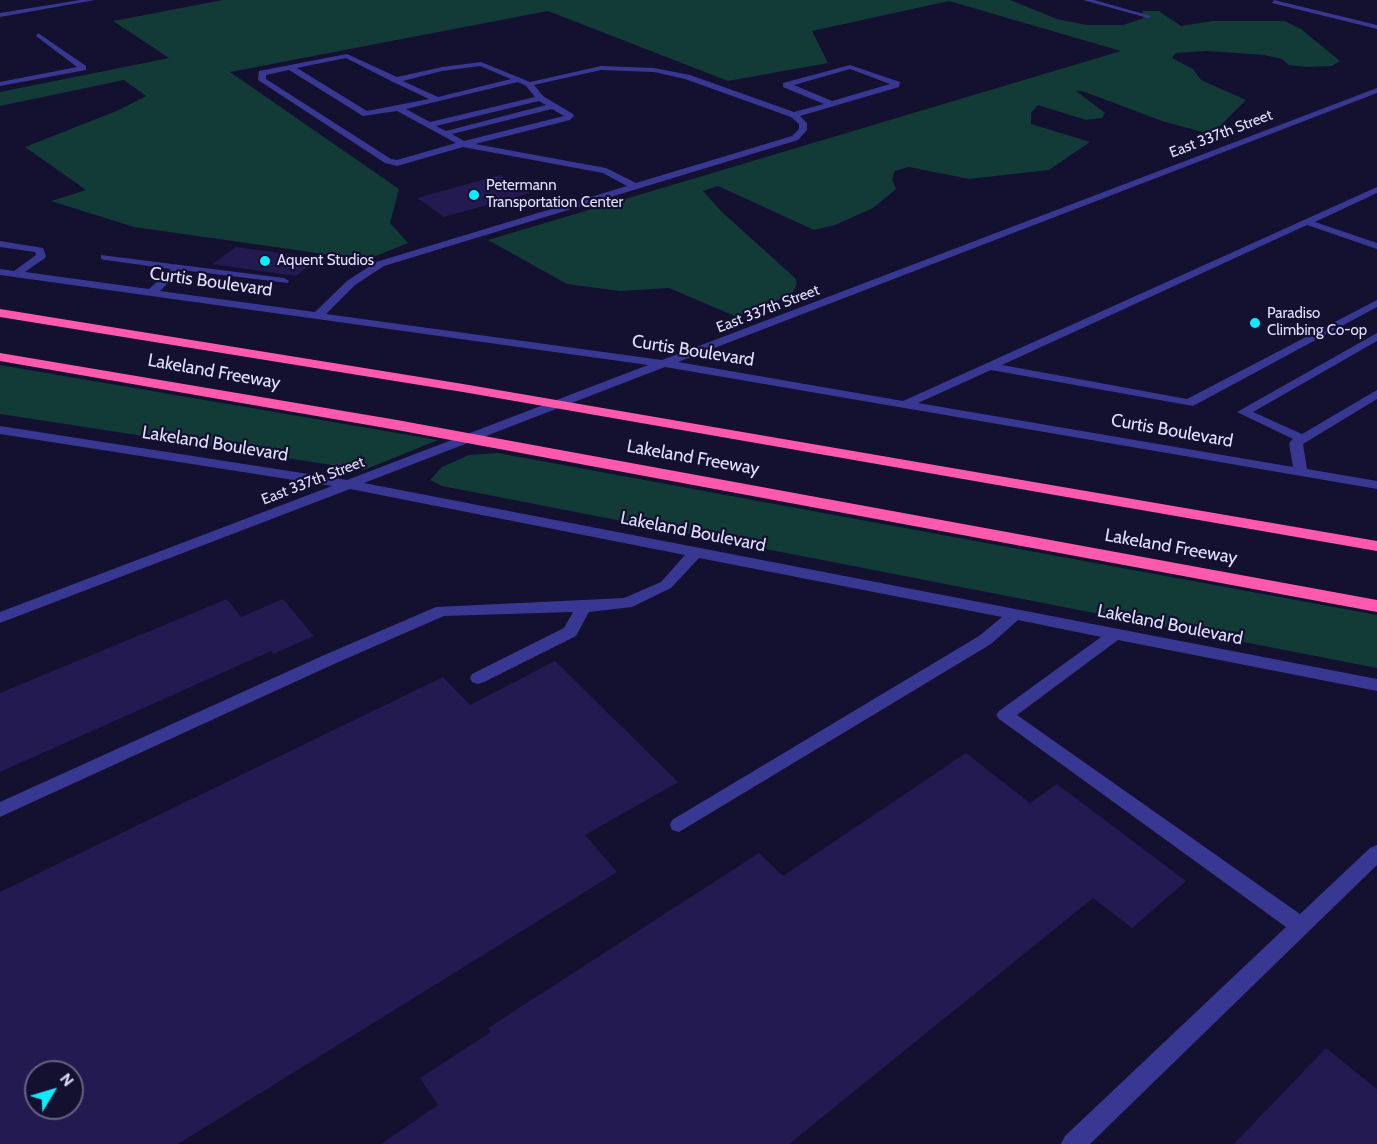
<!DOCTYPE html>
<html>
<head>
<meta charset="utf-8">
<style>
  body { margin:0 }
  #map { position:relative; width:1377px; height:1144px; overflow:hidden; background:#14102f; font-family:Cabin,sans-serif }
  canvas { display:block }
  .north { position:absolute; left:24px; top:1060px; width:60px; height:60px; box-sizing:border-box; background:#14102f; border:2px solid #666282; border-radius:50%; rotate:52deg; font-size:16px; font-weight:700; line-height:24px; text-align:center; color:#e1deff }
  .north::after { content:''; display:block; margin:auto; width:21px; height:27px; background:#0aedff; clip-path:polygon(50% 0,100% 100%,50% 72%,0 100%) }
</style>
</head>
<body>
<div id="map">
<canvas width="1377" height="1144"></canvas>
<div class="north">N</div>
</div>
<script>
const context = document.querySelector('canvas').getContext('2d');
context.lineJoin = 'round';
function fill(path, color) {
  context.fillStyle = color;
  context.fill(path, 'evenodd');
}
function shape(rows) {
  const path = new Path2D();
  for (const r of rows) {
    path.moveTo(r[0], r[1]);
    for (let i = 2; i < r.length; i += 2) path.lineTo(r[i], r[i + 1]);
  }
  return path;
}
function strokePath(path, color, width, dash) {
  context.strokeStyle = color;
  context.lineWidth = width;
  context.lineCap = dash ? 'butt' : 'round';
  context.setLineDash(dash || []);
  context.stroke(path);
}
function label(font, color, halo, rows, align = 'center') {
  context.font = font + ' Cabin,sans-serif';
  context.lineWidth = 4.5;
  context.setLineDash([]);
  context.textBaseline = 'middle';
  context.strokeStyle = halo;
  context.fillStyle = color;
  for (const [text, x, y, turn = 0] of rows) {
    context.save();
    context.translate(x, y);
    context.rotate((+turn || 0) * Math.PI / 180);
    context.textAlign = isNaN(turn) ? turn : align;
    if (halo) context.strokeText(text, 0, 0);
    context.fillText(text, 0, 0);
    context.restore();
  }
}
fill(shape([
  [223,0,1010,0,1057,19,1087,25,1123,25,1144,18,1142,11,1159,11,1181,26,1212,21,1284,21,1301,29,1340,61,1332,66,1306,67,1289,65,1282,59,1264,55,1207,51,1176,53,1172,58,1193,69,1201,80,1246,100,1216,130,1203,132,1165,122,1082,91,1076,91,1105,113,1102,118,1086,120,1038,105,1031,113,1031,124,1090,142,1049,170,969,179,909,167,895,171,892,179,896,189,873,208,835,225,814,230,718,186,703,191,722,212,795,278,797,283,793,292,767,306,737,317,669,288,620,291,567,284,488,240,1121,51,949,1,812,31,828,63,728,81,548,11,230,72,399,189,390,223,408,243,366,260,134,227,51,201,86,190,25,147,119,110,146,96,124,80,0,106,0,92,169,58,113,21],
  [0,365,438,440,364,470,0,414],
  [498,453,1377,615,1377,668,442,486,430,480,442,467,469,455]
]), '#123a37');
fill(shape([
  [500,175,530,193,444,217,417,198],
  [236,247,318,258,296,276,212,264],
  [227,599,241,617,283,599,314,636,273,654,271,651,0,772,0,693],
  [555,661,678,782,585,835,617,872,178,1144,0,1144,0,892,443,677,470,705],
  [36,1072,72,1072,72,1108,36,1108],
  [966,753,1030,803,1057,784,1186,881,1132,928,1093,898,789,1144,381,1144,438,1105,420,1078,491,1032,488,1028,759,853,783,876],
  [1326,1048,1377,1089,1377,1144,1234,1144]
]), '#241a52');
fill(shape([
  [80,0,95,0,0,17,0,13,80,0],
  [1083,0,1094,0,1151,16,1148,18,1083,0],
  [1274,0,1377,25,1377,29,1272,3,1274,0],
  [38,33,86,66,86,70,0,86,0,82,77,67,36,36,38,33],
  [347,54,397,77,442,67,481,62,530,82,601,66,654,68,690,75,794,112,824,104,783,87,783,83,850,65,900,82,899,87,800,116,807,123,807,130,798,140,384,266,355,285,326,314,662,360,1377,88,1377,93,678,362,903,401,1377,187,1377,193,1315,222,1377,243,1377,249,1307,225,1002,365,1187,399,1377,300,1377,307,1193,406,991,370,918,403,1293,467,1289,443,1293,439,1237,412,1377,333,1377,341,1253,412,1302,434,1377,390,1377,399,1303,444,1307,469,1377,481,1377,489,665,367,364,483,1377,679,1377,691,1118,640,1017,715,1300,914,1370,848,1377,845,1377,865,1090,1144,1061,1144,1065,1136,1286,927,999,719,996,715,999,711,1101,637,1018,620,991,644,679,832,672,830,670,825,672,820,979,636,1002,617,699,558,671,588,632,607,589,612,576,636,484,682,478,684,472,682,470,678,472,674,564,628,573,612,444,616,334,664,0,817,0,802,322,656,436,607,624,598,661,582,685,555,350,489,0,623,0,612,332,486,0,434,0,426,347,480,648,365,0,275,0,269,14,271,36,255,35,252,0,247,0,241,43,248,46,256,45,258,25,272,149,289,171,269,105,260,101,259,101,255,284,278,289,281,288,283,181,270,160,291,315,312,347,281,376,262,627,186,603,173,463,147,397,166,385,163,258,80,259,71,347,54],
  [346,58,393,82,429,99,367,111,297,68,346,58],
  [480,66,511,79,438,97,403,81,442,71,480,66],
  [850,69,890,84,832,101,794,85,850,69],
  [289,70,363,116,397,111,456,143,397,160,391,159,266,79,266,75,289,70],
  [601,70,654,72,685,79,791,117,799,124,799,129,792,136,636,183,606,168,475,144,570,120,574,116,573,114,543,96,534,85,601,70],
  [518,82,526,86,535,97,430,122,406,109,518,82],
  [539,101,546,105,446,131,436,126,539,101],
  [552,109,564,116,464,141,452,134,552,109]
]), '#383792');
fill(shape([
  [0,309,463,384,1377,541,1377,551,463,392,0,317,0,309],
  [0,353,397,420,1377,600,1377,612,397,430,0,361,0,353]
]), '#ff59ad');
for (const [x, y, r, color] of [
  [474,195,6,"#0aedff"],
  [265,261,6,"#0aedff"],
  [1255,323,6,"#0aedff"]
]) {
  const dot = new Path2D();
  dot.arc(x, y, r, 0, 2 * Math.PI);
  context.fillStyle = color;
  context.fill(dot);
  strokePath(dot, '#14102f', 2);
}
label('15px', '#e1deff', '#14102f', [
  ["East 337th Street",1221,134,-21],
  ["East 337th Street",768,309,-21],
  ["East 337th Street",313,481,-21]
]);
label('15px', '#e1deff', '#14102f', [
  ["Petermann",486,186],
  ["Transportation Center",486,203],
  ["Aquent Studios",277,261],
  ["Paradiso",1267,314],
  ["Climbing Co-op",1267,331]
], 'left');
label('18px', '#e1deff', '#14102f', [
  ["Curtis Boulevard",211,282,8],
  ["Curtis Boulevard",693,351,9],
  ["Lakeland Freeway",214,372,10],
  ["Curtis Boulevard",1172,431,10],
  ["Lakeland Boulevard",215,444,9],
  ["Lakeland Freeway",693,458,10],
  ["Lakeland Boulevard",693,532,11],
  ["Lakeland Freeway",1171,547,10],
  ["Lakeland Boulevard",1170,625,11]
]);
</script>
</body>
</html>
